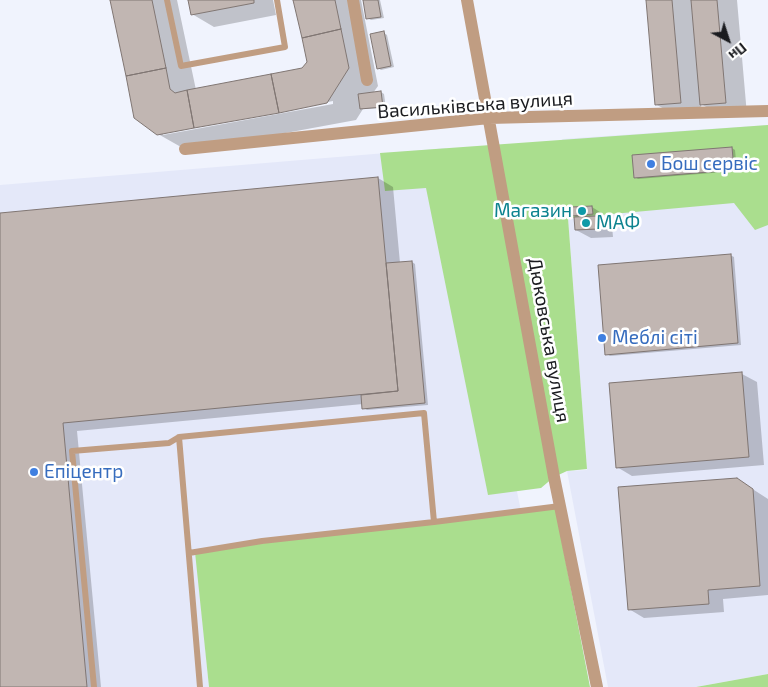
<!DOCTYPE html>
<html>
<head>
<meta charset="utf-8">
<style>
  body { margin:0 }
  #map { position:relative; width:768px; height:687px; overflow:hidden; background:#f0f3fd; font-family:"Exo 2",sans-serif }
  canvas { display:block }
  .north { position:absolute; left:703px; top:15px; width:50px; height:50px; -webkit-text-stroke:4px #fff; paint-order:stroke; rotate:140deg; font-size:14px; font-weight:700; line-height:20px; text-align:center; color:#1a1b1f }
  .north::after { content:''; display:block; margin:auto; width:18px; height:22px; background:#1a1b1f; clip-path:polygon(50% 0,100% 100%,50% 72%,0 100%) }
</style>
</head>
<body>
<div id="map">
<canvas width="768" height="687"></canvas>
<div class="north">Пн</div>
</div>
<script>
const context = document.querySelector('canvas').getContext('2d');
context.lineJoin = 'round';
function fill(path, color) {
  context.fillStyle = color;
  context.fill(path, 'evenodd');
}
function shape(rows) {
  const path = new Path2D();
  for (const r of rows) {
    path.moveTo(r[0], r[1]);
    for (let i = 2; i < r.length; i += 2) path.lineTo(r[i], r[i + 1]);
  }
  return path;
}
function strokePath(path, color, width, dash) {
  context.strokeStyle = color;
  context.lineWidth = width;
  context.lineCap = dash ? 'butt' : 'round';
  context.setLineDash(dash || []);
  context.stroke(path);
}
function label(font, color, halo, rows, align = 'center') {
  context.font = font + ' "Exo 2",sans-serif';
  context.lineWidth = 5;
  context.setLineDash([]);
  context.textBaseline = 'middle';
  context.strokeStyle = halo;
  context.fillStyle = color;
  for (const [text, x, y, turn = 0] of rows) {
    context.save();
    context.translate(x, y);
    context.rotate((+turn || 0) * Math.PI / 180);
    context.textAlign = isNaN(turn) ? turn : align;
    if (halo) context.strokeText(text, 0, 0);
    context.fillText(text, 0, 0);
    context.restore();
  }
}
fill(shape([
  [768,125,768,674,696,687,608,687,567,471,587,470,562,139],
  [446,148,521,511,196,552,209,687,0,687,0,185]
]), '#e4e8f9');
fill(shape([
  [768,125,768,225,755,230,734,203,568,218,587,469,567,471,554,477,541,488,488,495,426,188,385,191,380,153],
  [555,506,590,687,209,687,195,552],
  [768,674,768,687,696,687]
]), '#aade8e');
fill(shape([
  [111,0,177,0,196,90,302,69,308,62,294,0,361,0,378,86,373,93,381,92,384,94,386,108,363,109,356,120,188,151,158,134],
  [333,101,333,104,163,135,163,133],
  [190,0,273,0,276,15,214,27,192,14],
  [364,0,380,0,384,18,371,20,367,18],
  [647,0,737,0,747,115,724,117,701,104,702,115,679,117,657,105],
  [384,33,387,35,394,67,381,70,378,68],
  [732,148,735,150,737,171,638,179,635,177],
  [378,178,393,187,400,263,412,262,415,264,428,405,367,410,364,408,363,404,77,431,101,687,0,687,0,214],
  [592,207,603,214,604,221,612,226,613,237,591,238,576,230,578,218,574,216],
  [730,255,734,257,741,345,610,356,607,354],
  [742,374,757,382,764,465,632,476,617,467],
  [737,479,768,499,768,595,723,599,724,612,644,618,629,609]
]), '#0003');
const building = shape([
  [110,0,152,0,166,68,126,76,110,0],
  [188,0,254,0,254,3,191,15,188,0],
  [293,0,335,0,341,29,302,38,293,0],
  [363,0,378,0,381,17,366,19,363,0],
  [646,0,672,0,681,103,655,105,646,0],
  [691,0,717,0,726,103,700,105,691,0],
  [341,29,349,68,327,103,279,113,271,74,302,68,307,62,302,38,341,29],
  [384,31,391,66,377,69,370,34,384,31],
  [166,68,170,89,175,93,187,90,194,128,157,135,134,118,126,76,166,68],
  [271,74,279,113,194,128,187,90,271,74],
  [381,91,383,107,360,109,358,94,381,91],
  [732,147,734,170,634,178,632,155,732,147],
  [378,177,398,391,63,423,87,687,0,687,0,213,378,177],
  [592,206,593,214,572,216,572,207,592,206],
  [597,216,598,229,575,230,574,217,597,216],
  [731,254,738,343,605,355,598,265,731,254],
  [412,261,425,403,362,409,361,395,398,391,386,263,412,261],
  [742,372,749,457,616,468,609,383,742,372],
  [737,478,753,489,760,586,708,590,709,604,628,610,618,487,737,478]
]);
fill(building, '#c1b6b2');
strokePath(building, '#807673', 1);
strokePath(shape([
  [167,0,181,66,285,47,277,0],
  [179,437,200,687],
  [434,522,560,506],
  [94,687,72,451,169,443,179,437,424,413,434,522,262,541,189,553]
]), '#c09d82', 6);
strokePath(shape([
  [353,0,367,80],
  [467,0,554,477,597,687],
  [185,149,489,118,768,111]
]), '#c09d82', 12);
for (const [x, y, r, color] of [
  [651,164,5,"#3f7fe0"],
  [582,211,5,"#0f9aa8"],
  [586,223,5,"#0f9aa8"],
  [602,338,5,"#3f7fe0"],
  [34,472,5,"#3f7fe0"]
]) {
  const dot = new Path2D();
  dot.arc(x, y, r, 0, 2 * Math.PI);
  context.fillStyle = color;
  context.fill(dot);
  strokePath(dot, '#fff', 2);
}
label('19px', '#1a1b1f', '#fff', [
  ["Васильківська вулиця",475,105,-4],
  ["Дюковська вулиця",549,340,80]
]);
label('19px', '#366cbe', '#fff', [
  ["Бош сервіс",661,164],
  ["Меблі сіті",612,338],
  ["Епіцентр",44,472]
], 'left');
label('19px', '#0d838f', '#fff', [
  ["Магазин",572,211],
  ["МАФ",596,223,"left"]
], 'right');
</script>
</body>
</html>
